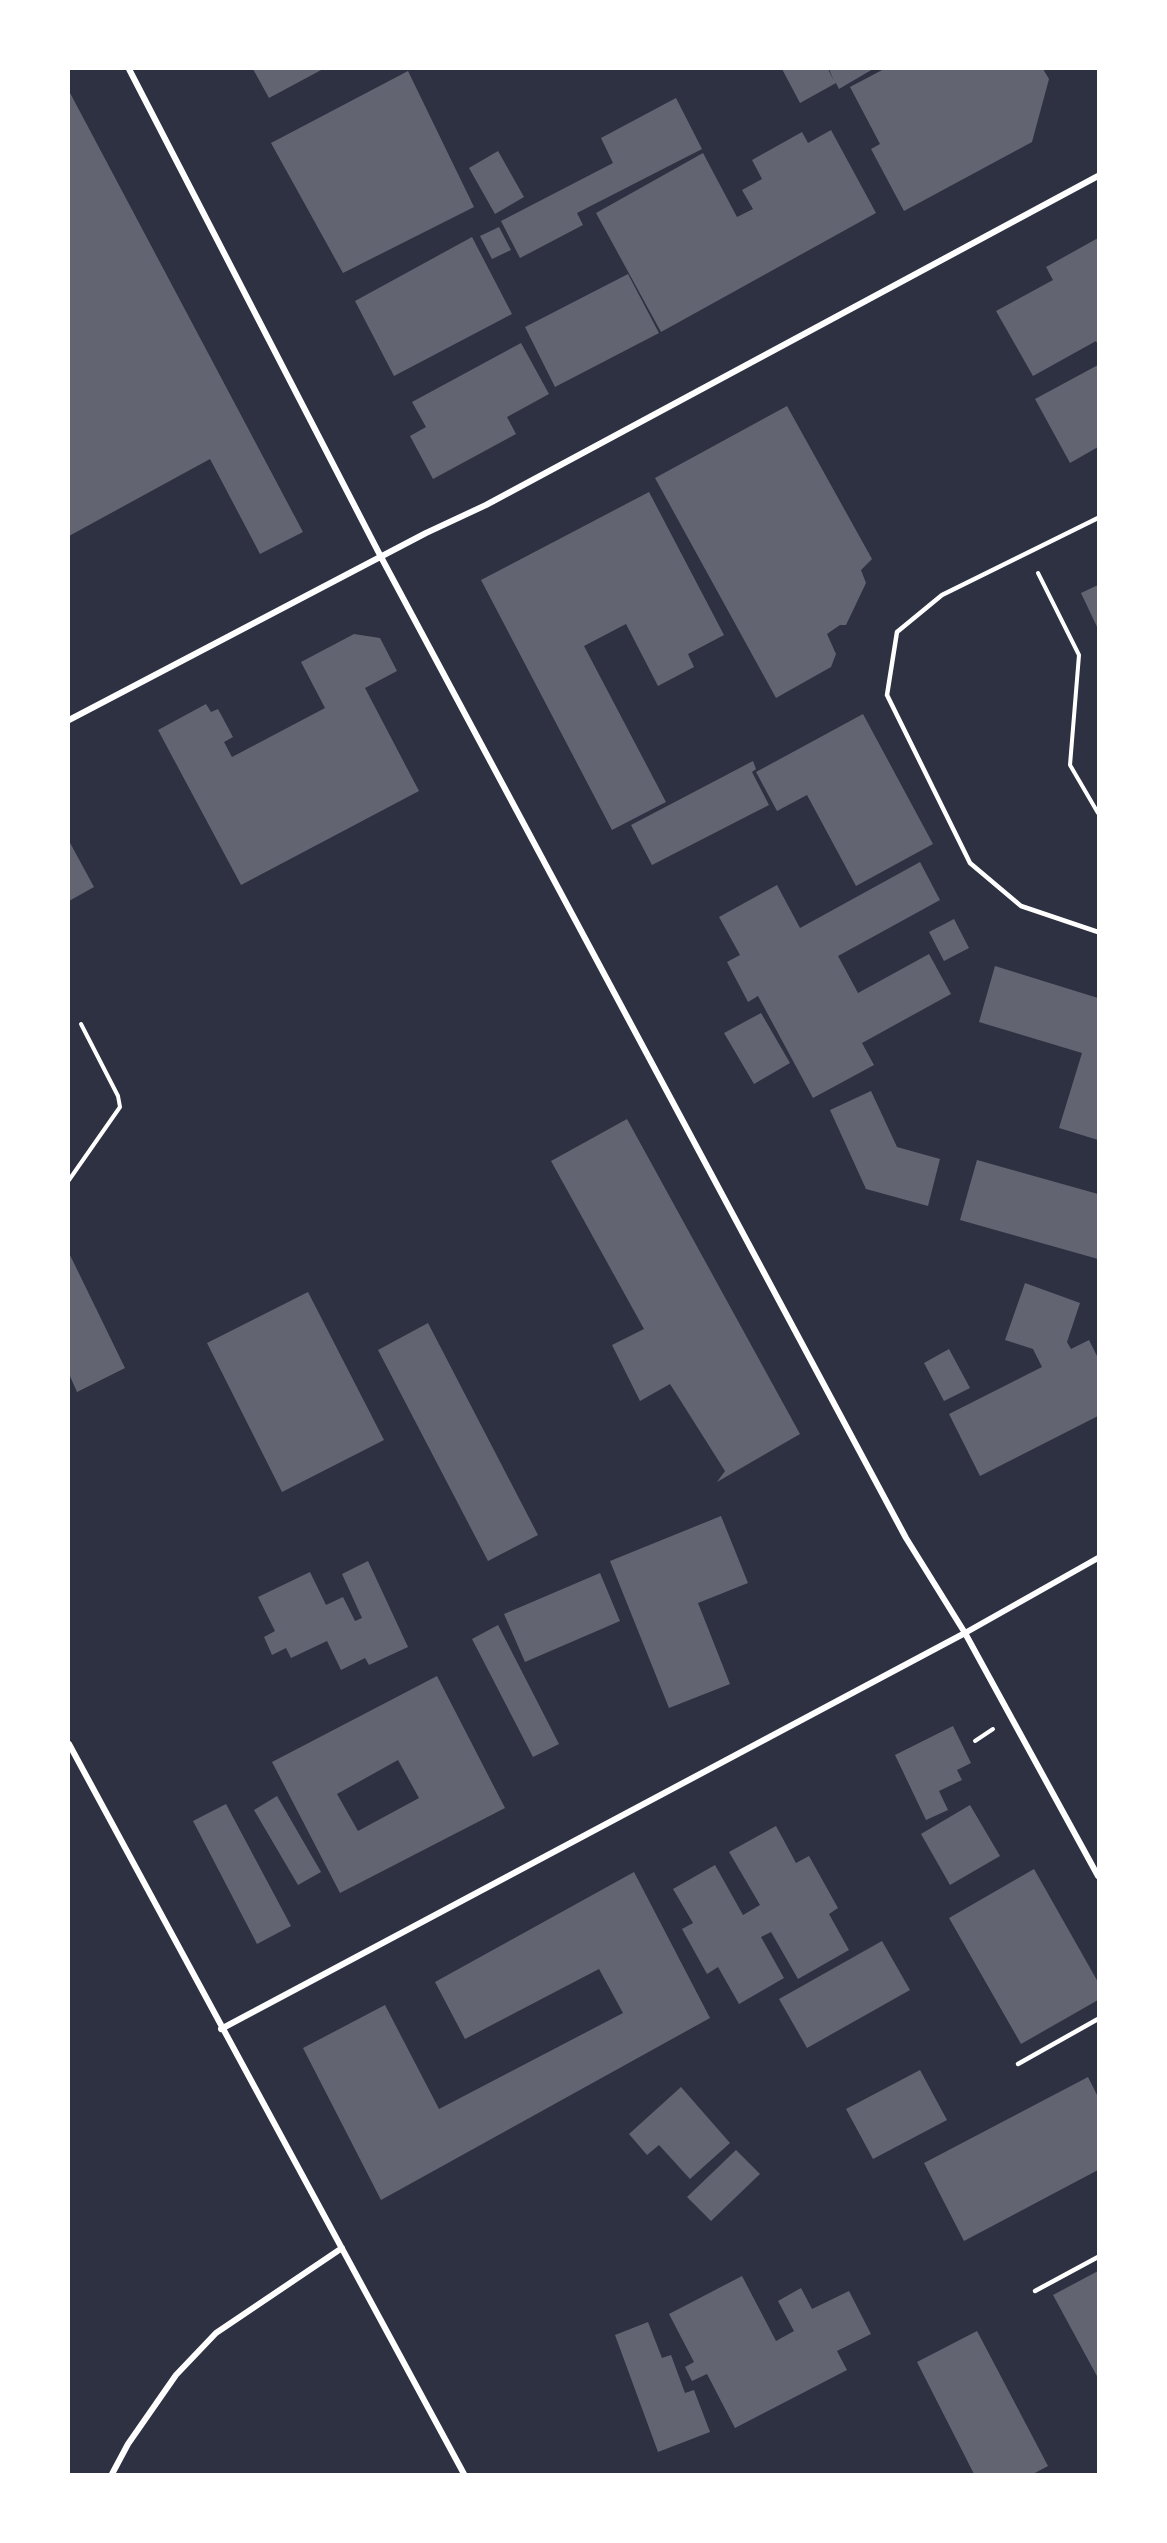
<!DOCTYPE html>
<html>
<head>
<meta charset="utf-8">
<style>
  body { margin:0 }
  #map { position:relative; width:1167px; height:2543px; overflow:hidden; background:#2d3142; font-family:"Work Sans",sans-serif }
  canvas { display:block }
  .frame { position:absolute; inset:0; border:70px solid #fff; pointer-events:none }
</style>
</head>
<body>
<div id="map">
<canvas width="1167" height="2543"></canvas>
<div class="frame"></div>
</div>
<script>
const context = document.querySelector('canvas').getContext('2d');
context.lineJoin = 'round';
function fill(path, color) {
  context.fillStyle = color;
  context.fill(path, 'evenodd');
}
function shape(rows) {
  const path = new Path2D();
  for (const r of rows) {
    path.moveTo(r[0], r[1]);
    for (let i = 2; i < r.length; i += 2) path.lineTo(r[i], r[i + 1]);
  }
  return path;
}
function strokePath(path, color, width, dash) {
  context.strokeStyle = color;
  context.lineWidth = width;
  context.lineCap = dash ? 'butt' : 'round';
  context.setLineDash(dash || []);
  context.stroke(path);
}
fill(shape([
  [253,69,323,69,269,98],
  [782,69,828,69,834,81,829,69,873,69,839,89,836,83,800,103],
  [884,69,1043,69,1049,79,1032,142,904,211,871,149,880,144,850,87],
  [408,71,474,207,343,273,271,143],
  [69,91,303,532,260,554,210,459,69,536],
  [676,98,702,149,577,213,583,225,520,258,501,221,613,163,601,138],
  [831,130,876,213,661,332,596,213,703,153,737,217,753,209,742,190,762,179,752,160,802,132,808,143],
  [498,151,524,197,495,214,469,168],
  [499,227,511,250,492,259,480,236],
  [472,237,512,314,394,376,355,301],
  [1098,238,1098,345,1096,341,1033,376,996,311,1053,280,1046,267],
  [628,274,659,333,555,387,525,327],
  [521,343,549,394,507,417,516,434,433,479,410,436,426,427,412,402],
  [1098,365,1098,447,1070,463,1035,399],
  [787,406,872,559,861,570,866,583,846,625,840,625,827,634,836,654,831,667,776,698,655,478],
  [649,492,724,635,688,654,694,667,658,686,626,624,584,646,666,802,612,830,481,580],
  [1098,585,1098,629,1081,593],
  [354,634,380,638,397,671,365,688,419,791,241,885,158,730,206,704,211,712,218,709,233,737,224,742,232,757,325,708,301,662],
  [863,714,933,844,856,886,807,795,777,811,756,772],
  [753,761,756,769,752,772,769,805,652,865,631,825],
  [69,841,94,887,69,901],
  [920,862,940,900,838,956,858,993,929,954,951,994,862,1043,874,1065,813,1098,758,996,748,1002,727,962,740,955,719,917,777,885,800,928],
  [954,919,969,948,944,961,929,932],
  [995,966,1098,998,1098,1140,1059,1128,1082,1053,979,1022],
  [761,1013,790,1063,754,1084,724,1033],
  [871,1091,897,1147,940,1159,928,1206,866,1189,830,1110],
  [627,1119,800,1434,717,1482,725,1471,670,1384,640,1401,612,1345,644,1329,551,1161],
  [977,1160,1098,1194,1098,1259,960,1220],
  [69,1253,125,1368,77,1392,69,1374],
  [1025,1283,1080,1303,1067,1342,1071,1349,1089,1340,1098,1358,1098,1416,980,1476,949,1414,1042,1367,1033,1349,1005,1340],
  [308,1292,384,1440,282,1492,207,1343],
  [428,1323,538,1535,488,1561,378,1350],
  [949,1349,970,1388,944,1401,924,1363],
  [721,1516,748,1583,698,1603,730,1684,669,1708,610,1561],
  [368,1561,408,1647,369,1665,365,1658,341,1670,327,1641,291,1658,286,1648,272,1655,264,1637,275,1631,258,1597,310,1572,326,1605,343,1597,355,1621,362,1618,342,1574],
  [600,1573,620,1621,525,1662,504,1614],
  [498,1625,559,1744,533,1757,472,1639],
  [437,1676,505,1808,340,1893,272,1762],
  [398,1760,419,1798,358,1831,337,1794],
  [953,1726,971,1763,957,1770,962,1780,939,1791,948,1810,926,1820,895,1755],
  [277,1796,321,1872,298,1885,254,1810],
  [226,1804,291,1926,257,1944,193,1821],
  [970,1805,1000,1856,950,1885,921,1834],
  [776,1826,796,1863,809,1856,838,1908,829,1914,849,1950,798,1979,771,1932,761,1937,784,1978,739,2004,718,1967,707,1974,682,1929,693,1923,673,1889,715,1865,743,1915,760,1905,729,1852],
  [1034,1869,1098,1982,1098,2000,1021,2044,949,1918],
  [634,1872,710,2018,381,2200,303,2048,385,2005,439,2109,623,2013,599,1969,465,2039,435,1982],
  [882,1941,910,1990,807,2048,779,1999],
  [920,2070,947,2120,873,2159,846,2109],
  [1088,2077,1098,2097,1098,2170,964,2241,924,2163],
  [681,2087,730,2143,690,2179,659,2145,647,2155,629,2134],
  [736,2150,760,2174,711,2221,687,2197],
  [1098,2271,1098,2378,1053,2295],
  [742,2276,776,2341,794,2331,778,2301,801,2288,812,2309,849,2291,871,2334,837,2351,847,2370,735,2428,707,2374,692,2381,685,2367,694,2362,669,2314],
  [648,2322,662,2358,671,2355,685,2393,694,2390,710,2432,658,2452,615,2335],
  [977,2331,1048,2466,1033,2474,974,2474,917,2362]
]), '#626471');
strokePath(shape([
  [1038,573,1079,655,1070,765,1098,813],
  [69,1180,120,1107,118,1096,81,1024],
  [975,1741,993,1729]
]), '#fff', 4);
strokePath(shape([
  [1098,518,942,595,897,632,887,695,970,863,1021,906,1098,932],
  [1018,2064,1098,2019],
  [1035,2291,1098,2257]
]), '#fff', 4.5);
strokePath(shape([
  [129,69,381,557,906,1538,965,1633,1098,1876],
  [69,720,426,533,486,505,1098,176],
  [69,1744,464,2474],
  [221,2029,965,1633,1098,1558],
  [112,2474,128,2444,176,2375,216,2333,342,2248]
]), '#fff', 6);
</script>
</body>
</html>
